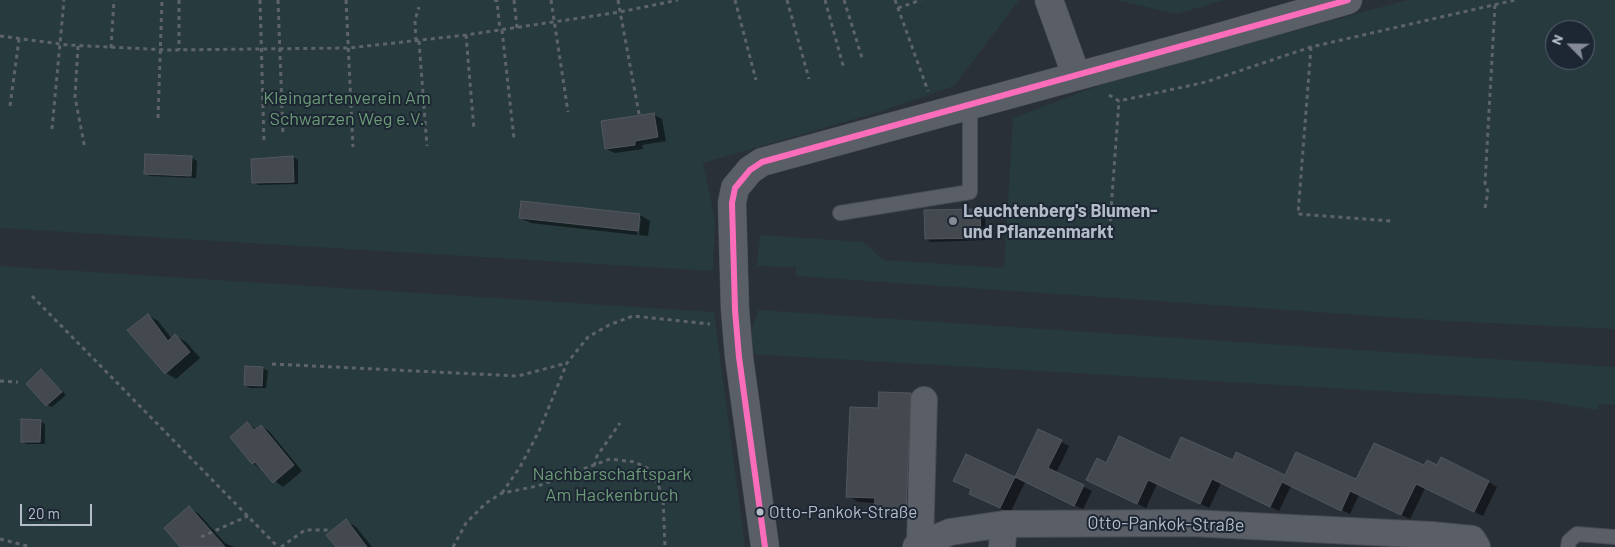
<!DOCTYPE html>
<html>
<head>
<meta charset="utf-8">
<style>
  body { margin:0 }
  #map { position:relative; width:1615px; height:547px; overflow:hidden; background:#2a3038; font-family:Barlow,sans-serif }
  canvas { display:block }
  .north { position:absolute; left:1545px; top:20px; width:50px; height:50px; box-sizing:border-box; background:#1d2633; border:1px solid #59626f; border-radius:50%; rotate:293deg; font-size:14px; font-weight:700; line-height:20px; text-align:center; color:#b4bcc9 }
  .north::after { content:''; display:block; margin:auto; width:18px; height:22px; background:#848b96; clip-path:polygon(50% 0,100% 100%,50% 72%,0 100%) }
  .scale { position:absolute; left:20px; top:504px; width:72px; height:22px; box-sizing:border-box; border:2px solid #b4bcc9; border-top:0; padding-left:6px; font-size:15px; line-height:18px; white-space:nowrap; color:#b4bcc9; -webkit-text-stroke:4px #1d2633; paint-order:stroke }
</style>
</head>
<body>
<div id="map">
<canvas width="1615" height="547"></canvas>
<div class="north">N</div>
<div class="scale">20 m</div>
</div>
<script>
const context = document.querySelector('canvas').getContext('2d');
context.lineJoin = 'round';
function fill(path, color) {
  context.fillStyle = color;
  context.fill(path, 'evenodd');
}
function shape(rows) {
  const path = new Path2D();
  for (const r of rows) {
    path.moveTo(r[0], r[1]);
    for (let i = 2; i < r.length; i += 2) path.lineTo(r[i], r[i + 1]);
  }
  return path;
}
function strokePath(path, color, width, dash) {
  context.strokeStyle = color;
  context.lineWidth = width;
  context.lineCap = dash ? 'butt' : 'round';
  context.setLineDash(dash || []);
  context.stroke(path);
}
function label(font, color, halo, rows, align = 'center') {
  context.font = font + ' Barlow,sans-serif';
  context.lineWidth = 4;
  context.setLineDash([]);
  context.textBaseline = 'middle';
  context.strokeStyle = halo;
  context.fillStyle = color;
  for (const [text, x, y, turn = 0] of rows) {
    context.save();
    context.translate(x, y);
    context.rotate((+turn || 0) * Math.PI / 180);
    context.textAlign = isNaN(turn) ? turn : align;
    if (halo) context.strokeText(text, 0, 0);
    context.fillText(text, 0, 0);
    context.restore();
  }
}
fill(shape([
  [0,0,1019,0,954,86,872,114,703,163,715,220,713,271,0,228],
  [1115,0,1224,0,1177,14],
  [1408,0,1615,0,1615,329,1446,321,796,276,796,267,757,266,760,235,863,242,884,260,1004,268,1013,118,1116,79],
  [1555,30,1585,30,1585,60,1555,60],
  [0,266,714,312,745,547,0,547],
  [758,310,1615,367,1615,405,1599,404,1597,410,1536,400,749,354,752,330]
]), '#273a3e');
fill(shape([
  [654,115,662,119,666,141,642,145,643,149,615,153,606,149],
  [293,157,298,160,298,184,258,185,254,182],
  [192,158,197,161,196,178,150,176,145,173],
  [980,210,985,213,986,240,931,242,926,239],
  [640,215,650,221,648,236,639,235,641,218,638,218,637,235,531,223,520,218],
  [148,315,158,321,172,339,175,336,186,342,200,358,176,379,166,373,129,330],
  [263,368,268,371,266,388,250,388,245,385],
  [41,371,66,395,52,407,47,405],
  [910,395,920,400,915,520,884,519,875,514,876,503,858,502,849,496,879,409],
  [40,421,45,424,45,444,27,444,22,441],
  [248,424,256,429,261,426,269,431,302,471,283,487,253,463,232,437],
  [1038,430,1069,446,1056,473,1092,491,1083,509,1025,482,1010,513,980,499,972,489,967,456,1016,479],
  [1233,461,1286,477,1356,480,1425,466,1437,467,1488,482,1497,487,1483,516,1425,488,1410,519,1359,495,1350,514,1291,486,1279,511,1221,483,1209,508,1157,484,1146,508,1097,484,1107,465],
  [189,508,199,514,225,543,234,547,182,547],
  [346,521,356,527,372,547,337,547]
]), '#0007');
const building = shape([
  [654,113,658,137,635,141,635,145,605,149,601,121,654,113],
  [145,154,192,156,191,176,144,174,145,154],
  [293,156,294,182,252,183,251,159,293,156],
  [521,201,640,214,638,231,519,218,521,201],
  [980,209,981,238,925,239,924,210,980,209],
  [148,314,168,341,175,334,190,352,165,374,127,330,148,314],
  [245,366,263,367,262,386,244,385,245,366],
  [41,369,62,392,46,406,26,384,41,369],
  [879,392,911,393,906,515,874,514,875,498,846,497,850,407,878,408,879,392],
  [21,419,41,420,40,442,21,442,21,419],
  [247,422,254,430,261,425,294,465,273,483,255,462,252,464,230,437,247,422],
  [1038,429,1062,440,1048,468,1084,485,1074,506,1015,477,1038,429],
  [1119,436,1170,460,1181,437,1233,460,1236,452,1285,475,1296,452,1356,479,1374,443,1424,465,1427,460,1437,465,1441,457,1489,481,1474,512,1416,484,1401,515,1350,491,1341,511,1282,482,1270,507,1212,479,1200,504,1148,480,1137,504,1086,480,1097,458,1106,463,1119,436],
  [966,454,1015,477,1000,508,969,494,971,489,953,481,966,454],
  [189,506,225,547,180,547,164,528,189,506],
  [346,519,367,547,336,547,326,535,346,519]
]);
fill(building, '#444950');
strokePath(building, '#52575f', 1);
const service = shape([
  [840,213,970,192,970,105],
  [1568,547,1569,541,1577,534,1615,537]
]);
const minor = shape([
  [920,544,924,400],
  [916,547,950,532,1004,524,1191,523,1431,535,1472,539,1477,547],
  [1002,547,1004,524]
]);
const tertiary = shape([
  [1049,0,1076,75],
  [765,547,739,357,735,310,732,203,735,188,750,170,762,162,1195,44,1348,0]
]);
strokePath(service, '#484c53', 16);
strokePath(minor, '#484c53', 28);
strokePath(tertiary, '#484c53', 29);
strokePath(shape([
  [179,0,179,50],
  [260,0,264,142],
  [278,0,283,135],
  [346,0,353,147],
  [494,0,497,1,500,30],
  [514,0,517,28],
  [551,0,568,112],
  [618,0,639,114],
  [735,0,756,80],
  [787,0,809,79],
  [825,0,844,69],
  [844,0,863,61],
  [895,0,928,91],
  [898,8,921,0],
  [502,30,514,139],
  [466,35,474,130],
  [0,36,68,45,168,50,349,48,466,35,620,12,678,0],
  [416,41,415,20,419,7],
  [419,41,427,146],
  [78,46,75,97,85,149],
  [1311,47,1298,214,1391,221],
  [111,48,114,0],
  [1109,95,1119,101,1206,82,1311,47,1515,0],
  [10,106,19,39],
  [158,118,162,0],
  [52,129,64,0],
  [1485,208,1488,192,1485,183,1495,5],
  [1109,237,1119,101],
  [32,296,278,547],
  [272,364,518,376,567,363],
  [0,381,18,382],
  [594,466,597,456,620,423],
  [502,493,520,467,539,431,567,363,588,337,609,325,633,316,710,324],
  [201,537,248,516],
  [0,539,31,547],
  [281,547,305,530,331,530],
  [453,547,466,523,486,503,502,493,538,486,610,459,635,462,647,468,656,480,663,497,665,547]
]), '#5d636a', 3, [4, 4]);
strokePath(service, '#5a5e66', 14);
strokePath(minor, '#5a5e66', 26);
strokePath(tertiary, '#5a5e66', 28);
strokePath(shape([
  [765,547,739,357,735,310,732,203,735,188,750,170,762,162,1348,0]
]), '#fb6dba', 6);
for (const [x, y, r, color] of [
  [953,221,5,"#848b96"],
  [760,512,4.5,"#b4bcc9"]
]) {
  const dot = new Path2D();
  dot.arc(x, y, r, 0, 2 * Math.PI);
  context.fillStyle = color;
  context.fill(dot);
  strokePath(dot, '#1d2633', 2);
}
label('17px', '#b4bcc9', '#1d2633', [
  ["Otto-Pankok-Straße",769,512]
], 'left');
label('18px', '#6b9a76', '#1d2633', [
  ["Kleingartenverein Am",347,98],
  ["Schwarzen Weg e.V.",347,119],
  ["Nachbarschaftspark",612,474],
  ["Am Hackenbruch",612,495]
]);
label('bold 18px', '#b4bcc9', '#1d2633', [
  ["Leuchtenberg's Blumen-",963,211],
  ["und Pflanzenmarkt",963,232]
], 'left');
label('18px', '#b4bcc9', '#1d2633', [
  ["Otto-Pankok-Straße",1166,524,1]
]);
</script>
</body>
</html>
